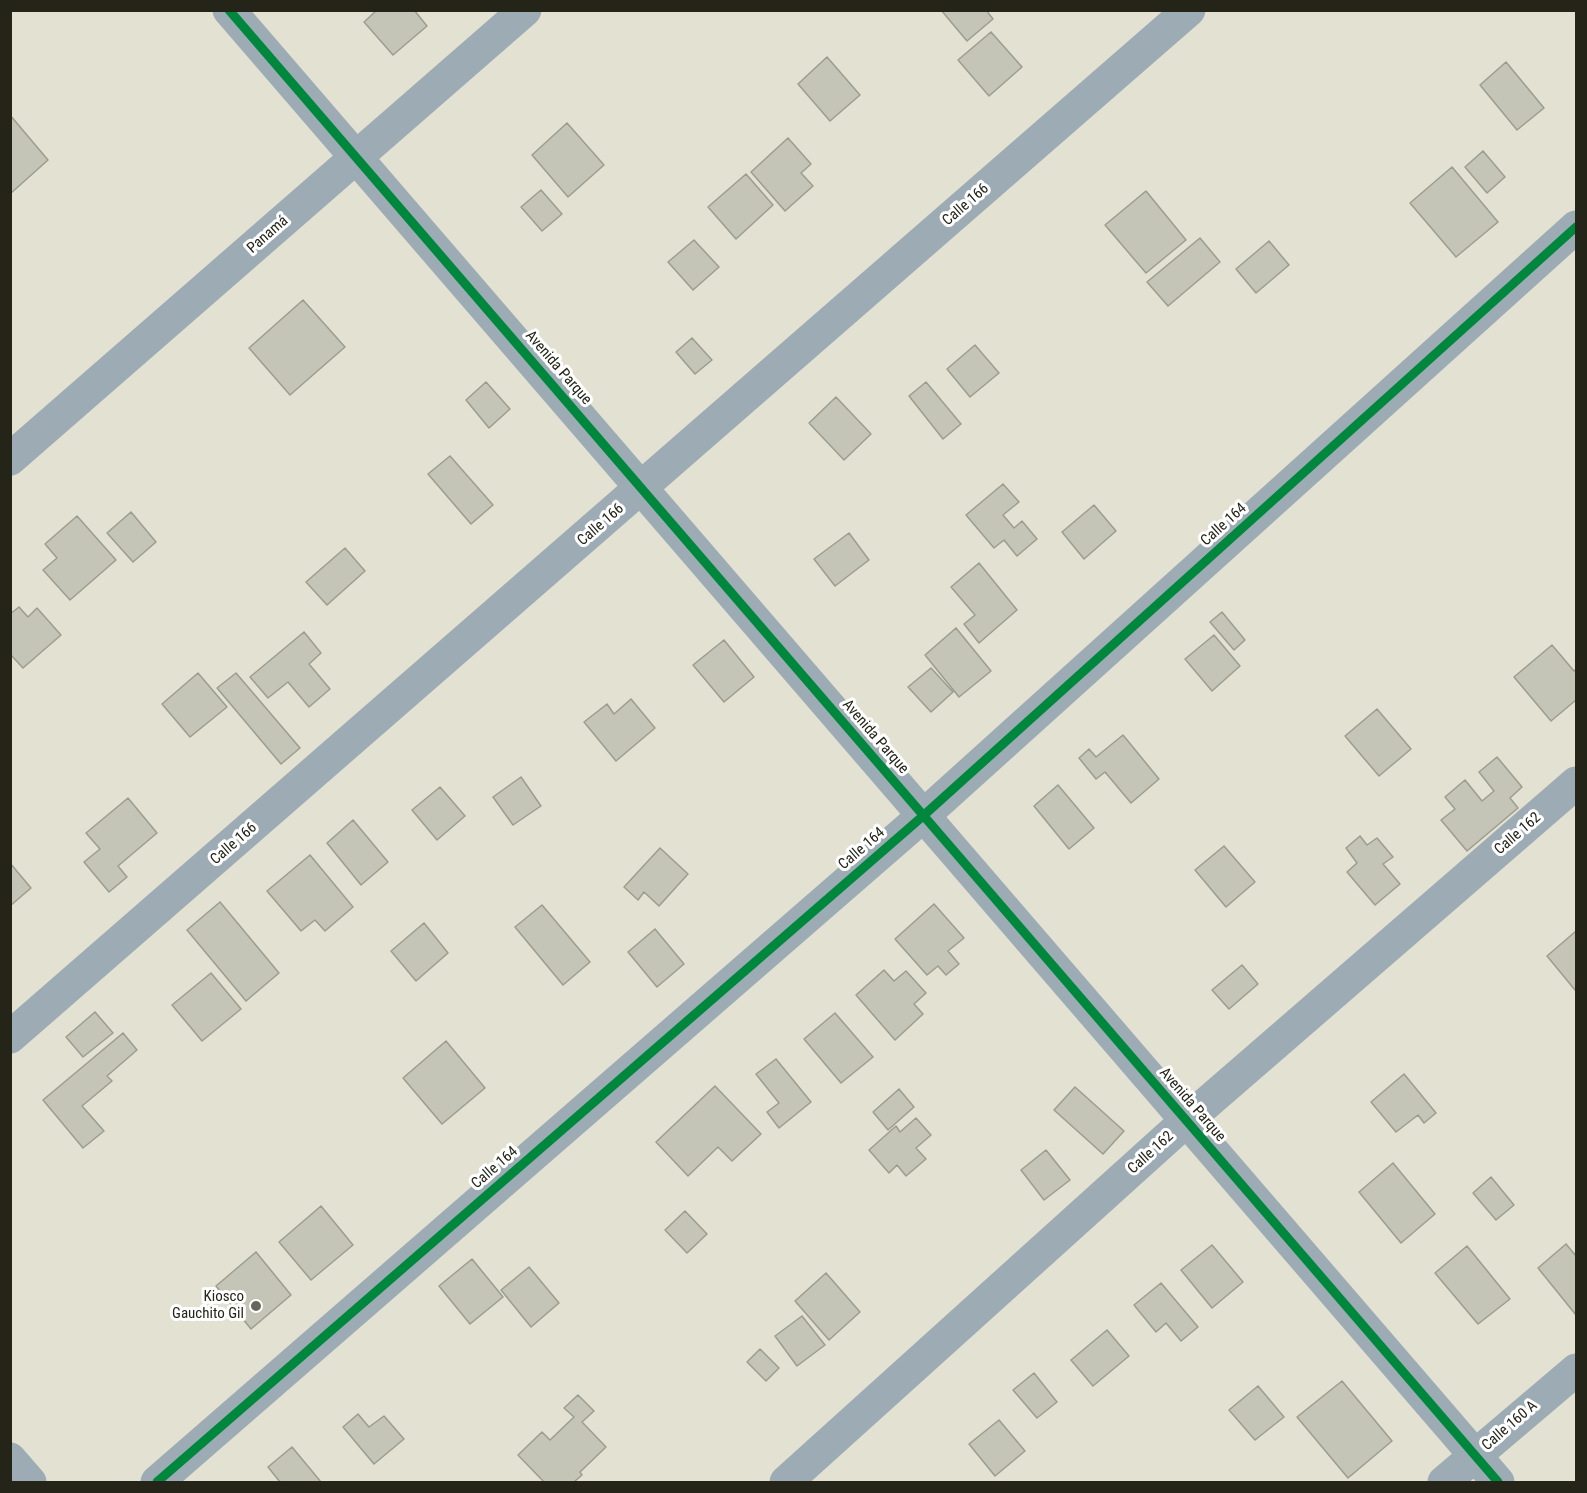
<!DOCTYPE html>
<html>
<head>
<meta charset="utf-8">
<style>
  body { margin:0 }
  #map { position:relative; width:1587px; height:1493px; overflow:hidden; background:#e3e2d2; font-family:"Roboto Condensed",sans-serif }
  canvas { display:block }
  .frame { position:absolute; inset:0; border:12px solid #242419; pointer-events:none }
</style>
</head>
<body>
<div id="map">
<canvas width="1587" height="1493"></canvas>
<div class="frame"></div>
</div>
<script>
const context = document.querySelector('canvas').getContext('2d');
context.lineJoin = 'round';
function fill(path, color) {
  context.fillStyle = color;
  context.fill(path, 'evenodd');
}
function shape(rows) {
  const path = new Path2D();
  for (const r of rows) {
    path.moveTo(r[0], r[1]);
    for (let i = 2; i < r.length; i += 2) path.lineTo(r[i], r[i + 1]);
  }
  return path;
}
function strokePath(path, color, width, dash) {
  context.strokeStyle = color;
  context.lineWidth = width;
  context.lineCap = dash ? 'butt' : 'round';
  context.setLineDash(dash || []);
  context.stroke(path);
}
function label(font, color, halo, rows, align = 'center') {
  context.font = font + ' "Roboto Condensed",sans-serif';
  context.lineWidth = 6;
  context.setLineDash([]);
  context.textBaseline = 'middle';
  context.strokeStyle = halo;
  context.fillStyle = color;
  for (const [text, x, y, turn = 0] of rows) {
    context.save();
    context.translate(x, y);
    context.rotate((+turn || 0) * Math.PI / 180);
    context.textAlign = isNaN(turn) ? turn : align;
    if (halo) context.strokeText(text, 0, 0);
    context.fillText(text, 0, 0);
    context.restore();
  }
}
const building = shape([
  [377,10,414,10,427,26,393,55,364,22,377,10],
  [941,10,986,10,993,19,967,41,941,10],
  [991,32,1022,67,989,96,958,60,991,32],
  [827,57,860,95,830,121,798,84,827,57],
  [1506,62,1544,108,1517,130,1480,85,1506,62],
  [10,115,48,160,10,194,10,115],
  [567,123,604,165,568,197,532,155,567,123],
  [788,138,811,164,801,173,813,186,785,211,751,172,788,138],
  [1483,151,1505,177,1487,193,1465,167,1483,151],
  [1452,167,1498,222,1456,257,1410,203,1452,167],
  [746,174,773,205,736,239,708,207,746,174],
  [541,190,562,214,542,231,521,207,541,190],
  [1146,191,1186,240,1146,273,1105,225,1146,191],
  [1200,238,1220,262,1168,306,1147,282,1200,238],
  [694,240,719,267,693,290,668,262,694,240],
  [1269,241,1289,265,1256,293,1236,269,1269,241],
  [303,300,345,347,290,395,249,348,303,300],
  [692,338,712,360,695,374,676,352,692,338],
  [975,345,999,373,970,397,947,369,975,345],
  [486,382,510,409,489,428,466,400,486,382],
  [926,382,961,424,943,439,909,396,926,382],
  [836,397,871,434,844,460,809,423,836,397],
  [450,456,493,505,471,524,428,474,450,456],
  [1003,484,1019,502,1003,515,1014,528,1022,521,1037,539,1017,556,1004,540,994,548,966,515,1003,484],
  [1094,505,1116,531,1084,559,1062,532,1094,505],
  [131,512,156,542,133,562,107,533,131,512],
  [77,516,116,560,70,600,43,570,57,558,45,544,77,516],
  [849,533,869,560,835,586,814,559,849,533],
  [345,548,365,571,327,605,306,582,345,548],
  [979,563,1017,610,979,643,964,624,975,615,951,587,979,563],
  [19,607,28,617,37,608,61,635,23,668,10,654,10,614,19,607],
  [1222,612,1245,640,1234,650,1210,622,1222,612],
  [956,628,991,671,959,697,925,655,956,628],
  [304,632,321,653,309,664,330,689,309,707,288,682,268,698,250,677,304,632],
  [1214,635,1240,666,1212,691,1185,659,1214,635],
  [724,640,754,677,724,702,693,665,724,640],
  [1552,645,1574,671,1576,669,1576,700,1551,721,1514,677,1552,645],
  [931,668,953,692,931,712,908,687,931,668],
  [198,673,227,707,190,737,162,704,198,673],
  [236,673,300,748,281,764,217,688,236,673],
  [631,699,655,728,616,761,584,722,607,704,614,714,631,699],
  [1377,709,1411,749,1379,776,1345,736,1377,709],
  [1123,735,1159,779,1131,803,1105,772,1096,779,1079,758,1089,749,1096,757,1123,735],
  [1497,757,1522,787,1510,798,1518,808,1467,851,1441,820,1455,809,1445,797,1465,780,1482,801,1494,791,1479,772,1497,757],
  [521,777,541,806,513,825,493,797,521,777],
  [1058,785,1094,828,1069,849,1034,806,1058,785],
  [440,787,465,816,437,840,412,810,440,787],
  [128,798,157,833,118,866,127,877,109,892,84,862,100,849,86,833,128,798],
  [353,820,388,862,361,885,327,843,353,820],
  [1360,836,1367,845,1377,838,1393,857,1383,864,1400,884,1375,905,1347,872,1357,863,1346,848,1360,836],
  [1224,846,1255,882,1226,907,1195,870,1224,846],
  [660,848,688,874,659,906,644,892,638,900,624,887,660,848],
  [310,855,353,907,325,931,315,920,301,931,267,891,310,855],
  [10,863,31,888,10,906,10,863],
  [220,902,279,973,246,1001,187,930,220,902],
  [934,904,964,938,948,951,959,964,946,975,938,966,927,975,895,939,934,904],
  [542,905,590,962,563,985,515,927,542,905],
  [424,923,448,953,416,981,391,951,424,923],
  [655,929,684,964,657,987,628,952,655,929],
  [1576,931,1576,989,1575,990,1547,956,1576,931],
  [1242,965,1258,984,1229,1009,1212,990,1242,965],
  [884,970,894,981,906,971,926,993,914,1004,923,1014,895,1040,856,995,884,970],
  [211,973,241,1009,202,1041,172,1005,211,973],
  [95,1012,113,1033,83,1057,66,1037,95,1012],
  [835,1013,873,1057,841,1083,804,1039,835,1013],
  [123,1033,137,1050,107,1076,112,1081,82,1106,104,1131,83,1148,43,1100,123,1033],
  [446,1041,485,1088,442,1124,403,1078,446,1041],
  [776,1059,811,1102,779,1128,767,1112,779,1103,756,1074,776,1059],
  [1404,1074,1436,1113,1424,1123,1418,1115,1396,1132,1371,1102,1404,1074],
  [715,1086,761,1134,732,1161,718,1147,688,1176,656,1142,715,1086],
  [1075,1087,1124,1131,1103,1154,1054,1110,1075,1087],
  [899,1089,914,1107,888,1130,873,1112,899,1089],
  [916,1118,931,1135,916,1148,926,1159,906,1176,897,1165,889,1173,869,1150,896,1126,900,1132,916,1118],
  [1046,1150,1070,1180,1044,1200,1021,1170,1046,1150],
  [1393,1163,1435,1214,1401,1243,1359,1192,1393,1163],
  [1491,1177,1514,1205,1496,1220,1473,1193,1491,1177],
  [321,1206,353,1245,311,1280,279,1242,321,1206],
  [685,1211,707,1234,687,1253,665,1230,685,1211],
  [1566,1244,1576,1256,1576,1315,1538,1268,1566,1244],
  [1212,1245,1243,1282,1212,1308,1181,1270,1212,1245],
  [1467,1246,1510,1299,1478,1324,1435,1273,1467,1246],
  [256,1252,291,1295,251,1329,216,1286,256,1252],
  [472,1259,503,1297,470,1324,439,1286,472,1259],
  [529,1267,559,1303,531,1327,501,1290,529,1267],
  [826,1273,860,1312,829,1340,795,1301,826,1273],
  [1161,1283,1198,1327,1181,1341,1166,1323,1156,1332,1134,1305,1161,1283],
  [802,1316,825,1345,797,1366,775,1336,802,1316],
  [1107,1330,1129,1356,1093,1386,1071,1360,1107,1330],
  [760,1349,779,1368,766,1381,747,1362,760,1349],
  [1034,1373,1057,1402,1037,1418,1013,1390,1034,1373],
  [1342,1381,1392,1441,1348,1478,1297,1417,1342,1381],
  [1258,1386,1284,1417,1255,1440,1229,1410,1258,1386],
  [578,1395,594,1411,582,1422,606,1447,580,1472,582,1475,574,1482,544,1482,518,1455,542,1432,550,1440,574,1417,564,1408,578,1395],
  [358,1414,369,1427,384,1416,404,1439,374,1464,343,1427,358,1414],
  [999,1420,1025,1451,995,1476,969,1444,999,1420],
  [292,1447,321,1482,280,1482,268,1467,292,1447]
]);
fill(building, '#c4c4b7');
strokePath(building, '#9c9c8f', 1.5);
strokePath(shape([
  [10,459,525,10],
  [10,1037,1189,10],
  [10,1459,30,1482],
  [157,1482,923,816,1576,227],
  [786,1482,1186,1121,1576,783],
  [1444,1482,1576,1370]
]), '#9dacb4', 33);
strokePath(shape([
  [229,10,1498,1482]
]), '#9dacb4', 33);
strokePath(shape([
  [229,10,1498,1482],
  [157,1482,923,816,1576,227]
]), '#00873e', 9);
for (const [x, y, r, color] of [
  [256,1306,6,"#67665a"]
]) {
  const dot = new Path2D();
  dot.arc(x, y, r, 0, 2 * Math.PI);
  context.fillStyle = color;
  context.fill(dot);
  strokePath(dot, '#fff', 2);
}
label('15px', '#242419', '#fff', [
  ["Calle 166",966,205,-41],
  ["Panamá",268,235,-41],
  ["Avenida Parque",558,368,49],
  ["Calle 166",601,525,-41],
  ["Calle 164",1224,525,-42],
  ["Avenida Parque",875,737,49],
  ["Calle 162",1518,834,-41],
  ["Calle 166",234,844,-41],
  ["Calle 164",862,849,-41],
  ["Avenida Parque",1192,1105,49],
  ["Calle 162",1151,1153,-42],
  ["Calle 164",495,1168,-41],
  ["Calle 160 A",1510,1426,-41]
]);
label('15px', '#242419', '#fff', [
  ["Kiosco",244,1297],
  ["Gauchito Gil",244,1314]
], 'right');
</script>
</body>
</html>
